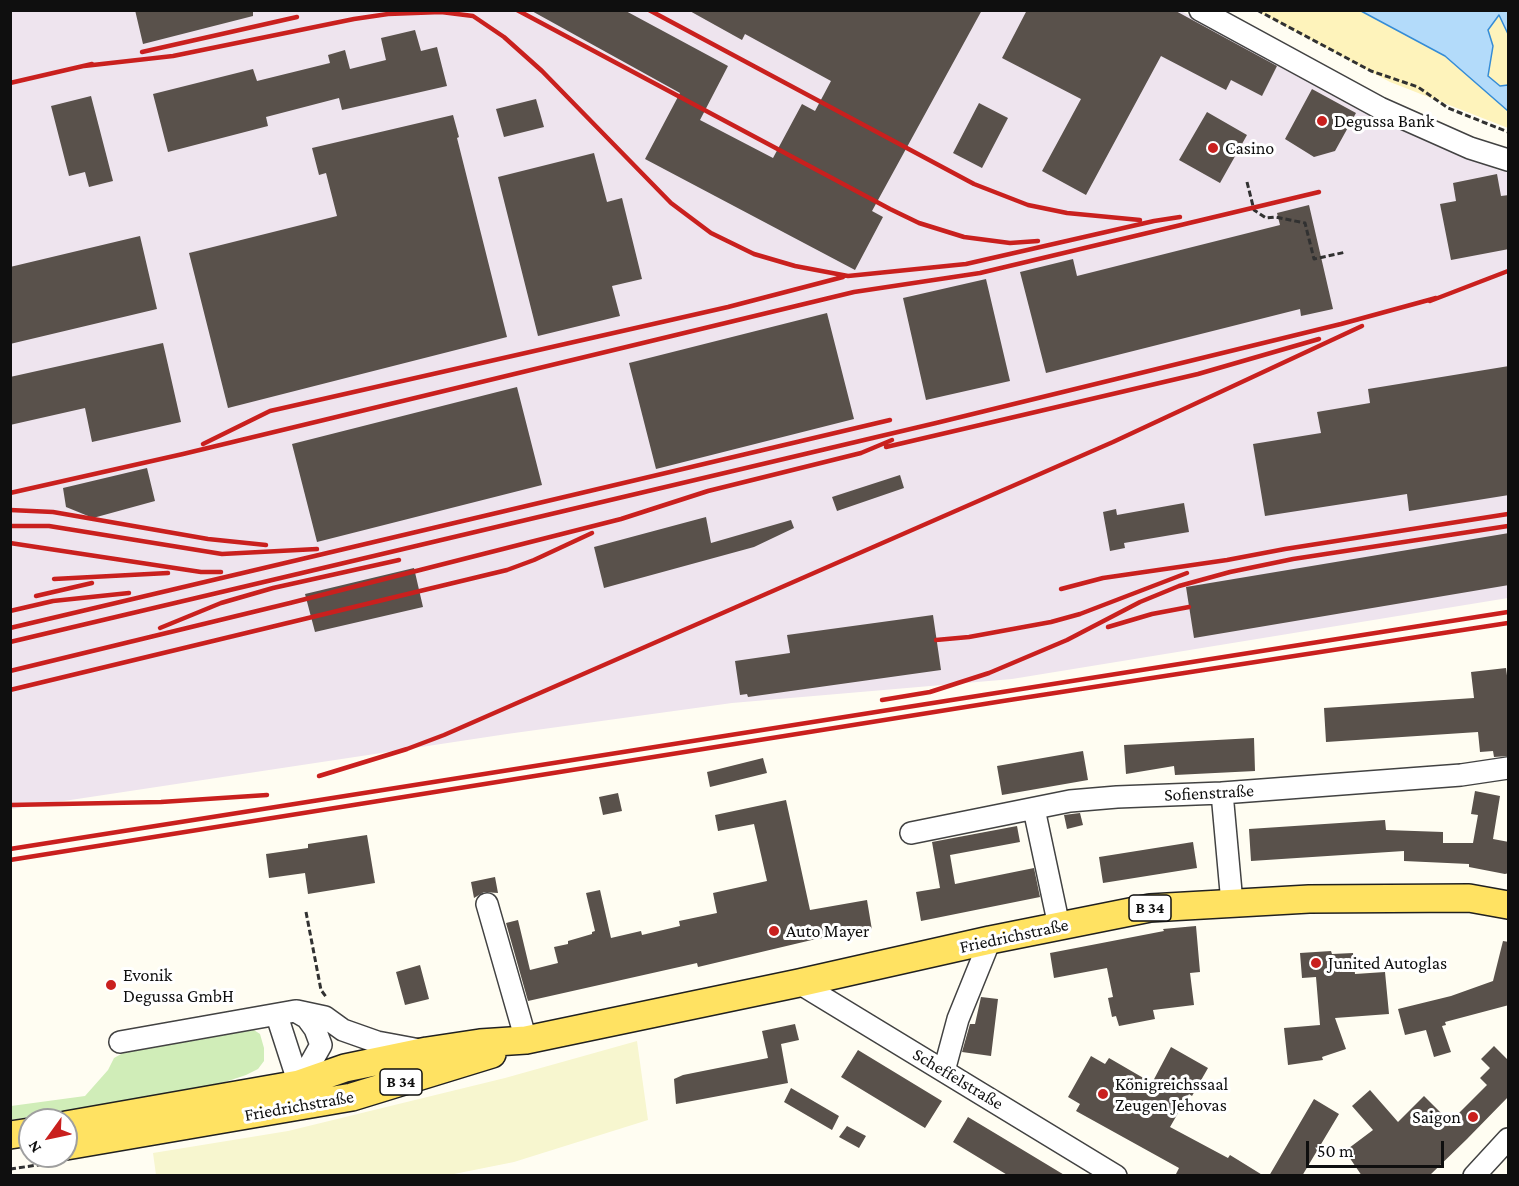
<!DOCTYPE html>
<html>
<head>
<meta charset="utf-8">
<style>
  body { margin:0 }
  #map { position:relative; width:1519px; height:1186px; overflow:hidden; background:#fffdf2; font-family:"Crimson Pro",serif }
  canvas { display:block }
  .frame { position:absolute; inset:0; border:12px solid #0f0f0f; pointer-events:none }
  .north { position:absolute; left:18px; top:1108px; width:60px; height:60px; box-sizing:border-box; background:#fff; border:2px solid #9f9f9f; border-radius:50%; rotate:237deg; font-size:16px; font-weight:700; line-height:24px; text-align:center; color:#0f0f0f }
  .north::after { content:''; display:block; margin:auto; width:21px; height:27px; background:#c9201e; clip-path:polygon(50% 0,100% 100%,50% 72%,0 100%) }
  .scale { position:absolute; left:1306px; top:1141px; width:138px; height:27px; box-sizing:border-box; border:3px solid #0f0f0f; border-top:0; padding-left:8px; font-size:18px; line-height:21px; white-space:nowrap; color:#0f0f0f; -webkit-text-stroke:4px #fff; paint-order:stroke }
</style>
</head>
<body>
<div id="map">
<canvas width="1519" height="1186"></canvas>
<div class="frame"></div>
<div class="north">N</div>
<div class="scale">50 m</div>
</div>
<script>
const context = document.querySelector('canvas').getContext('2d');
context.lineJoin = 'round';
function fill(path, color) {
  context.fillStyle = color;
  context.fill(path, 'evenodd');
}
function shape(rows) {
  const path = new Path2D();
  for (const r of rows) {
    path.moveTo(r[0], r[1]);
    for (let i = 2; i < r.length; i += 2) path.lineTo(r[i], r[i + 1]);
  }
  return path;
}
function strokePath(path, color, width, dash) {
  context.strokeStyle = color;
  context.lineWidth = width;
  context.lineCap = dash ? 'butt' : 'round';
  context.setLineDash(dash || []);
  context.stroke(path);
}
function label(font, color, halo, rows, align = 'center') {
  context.font = font + ' "Crimson Pro",serif';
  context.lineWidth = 6;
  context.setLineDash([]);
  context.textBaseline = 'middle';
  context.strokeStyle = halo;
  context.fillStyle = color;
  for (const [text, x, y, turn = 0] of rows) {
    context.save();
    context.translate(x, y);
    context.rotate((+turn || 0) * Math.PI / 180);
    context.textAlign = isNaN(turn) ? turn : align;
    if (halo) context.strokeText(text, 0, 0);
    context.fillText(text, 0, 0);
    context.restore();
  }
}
fill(shape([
  [11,11,1181,11,1393,125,1498,170,1508,172,1508,598,1012,679,732,703,507,734,11,809]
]), '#eee4ee');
fill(shape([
  [637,1041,648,1120,514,1162,444,1176,156,1175,153,1153,288,1131,505,1078]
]), '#f7f6cf');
fill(shape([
  [254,1030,260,1034,264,1048,264,1061,258,1069,246,1075,216,1085,11,1120,11,1106,85,1096,108,1070,114,1058,123,1053]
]), '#d0edb8');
fill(shape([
  [1257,11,1361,11,1445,56,1508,111,1508,128,1390,82],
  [1499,15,1508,34,1508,85,1500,86,1488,76,1493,46,1488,31]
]), '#fef3bb');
const water = shape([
  [1415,10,1508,11,1508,34,1499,15,1488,30,1493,46,1488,76,1500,86,1508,85,1508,111,1445,56,1361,11,1415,10]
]);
fill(water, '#b3dbfa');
strokePath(water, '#358cd6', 1.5);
fill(shape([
  [135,10,253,10,253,16,143,44],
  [530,10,624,10,728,66,700,120,773,158,802,104,815,111,831,81,745,34,742,40,688,10,982,10,872,211,883,217,855,270,645,159,680,93],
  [1027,10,1174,10,1277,66,1262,96,1231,80,1226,90,1161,56,1086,195,1042,171,1081,99,1002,58],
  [415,30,421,51,437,47,447,86,342,110,339,98,266,117,268,126,168,152,153,94,253,69,257,81,330,63,328,55,345,50,350,69,386,60,381,38],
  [1312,89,1356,113,1335,151,1314,157,1285,139],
  [91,96,113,181,89,187,85,172,69,176,51,106],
  [536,99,544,127,504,137,496,109],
  [979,103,1008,118,982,168,953,153],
  [1207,112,1247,135,1220,183,1179,160],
  [453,115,459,137,457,138,507,337,228,408,189,253,337,216,326,173,319,175,312,148],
  [594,153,607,202,622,198,642,279,612,286,620,316,538,336,498,177],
  [1497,174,1501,196,1509,195,1509,249,1451,260,1440,204,1456,201,1453,183],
  [1309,205,1333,309,1301,316,1300,309,1046,373,1020,272,1073,259,1077,276,1280,225,1277,213],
  [140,236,157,309,10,344,10,267],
  [986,279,1010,381,926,400,903,298],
  [827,313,854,419,656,469,629,363],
  [163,343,181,422,92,442,85,408,10,425,10,377],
  [1509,366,1509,495,1409,511,1407,494,1265,516,1253,444,1321,433,1317,412,1370,403,1368,389],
  [517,387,542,485,317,542,292,444],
  [147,468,155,501,93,518,66,507,63,488],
  [900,475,904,488,837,511,832,497],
  [1184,503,1189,532,1124,543,1125,548,1110,551,1103,512,1116,509,1117,515],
  [706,517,711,543,791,520,794,528,754,547,604,588,594,547],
  [1509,533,1509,585,1194,638,1186,587],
  [414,568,423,607,315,632,305,594],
  [933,615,941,670,748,697,747,694,740,695,735,661,790,653,787,635],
  [1506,668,1509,691,1509,756,1494,757,1493,751,1480,752,1478,732,1326,742,1324,708,1474,698,1471,672],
  [1254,738,1255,771,1175,775,1174,766,1126,774,1124,745],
  [1083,751,1088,780,1002,795,997,766],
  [763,758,767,773,710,787,707,772],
  [1475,791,1500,796,1493,839,1509,842,1509,873,1505,874,1469,867,1469,864,1404,861,1404,851,1251,861,1249,829,1385,820,1386,830,1443,832,1443,843,1473,843,1478,815,1471,814],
  [618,793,622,811,603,815,599,797],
  [786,800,810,910,867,900,872,930,816,939,698,967,697,963,528,1001,506,923,518,920,530,970,558,963,554,947,568,944,568,941,592,934,592,932,595,931,586,893,600,890,611,938,641,931,642,935,680,926,679,921,717,913,713,893,767,881,754,824,718,831,715,815],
  [1080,813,1083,825,1067,829,1064,815],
  [1017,826,1020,842,950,855,955,884,1034,868,1040,897,921,921,916,892,940,888,932,842],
  [367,835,375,883,308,894,305,873,269,878,266,854,308,848,308,844],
  [1193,842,1197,868,1103,883,1099,857],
  [495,877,498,893,484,892,474,898,471,882],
  [1196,926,1200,972,1190,973,1194,1005,1153,1010,1155,1019,1119,1026,1116,1016,1112,1017,1108,998,1113,997,1107,968,1054,978,1050,953,1164,931,1163,929],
  [1503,941,1509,942,1509,1005,1445,1022,1446,1025,1442,1026,1451,1052,1434,1057,1426,1030,1405,1035,1398,1009,1451,996,1493,981],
  [1331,951,1332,954,1353,953,1355,974,1385,972,1389,1014,1335,1018,1346,1049,1322,1057,1323,1060,1288,1065,1284,1028,1320,1025,1316,977,1302,978,1300,953],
  [420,965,429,999,405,1005,396,972],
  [981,997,998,999,991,1056,962,1052,970,1024,975,1024],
  [795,1024,799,1040,781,1044,788,1083,676,1104,674,1079,683,1075,768,1058,762,1031],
  [1494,1046,1509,1061,1509,1096,1467,1139,1429,1176,1362,1176,1345,1151,1373,1130,1352,1106,1370,1090,1398,1122,1424,1096,1450,1122,1487,1085,1480,1078,1490,1068,1481,1059],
  [1171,1047,1208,1068,1192,1096,1189,1094,1170,1127,1228,1158,1230,1155,1264,1176,1175,1176,1179,1168,1076,1111,1080,1104,1068,1097,1091,1056,1105,1064,1109,1058,1152,1083],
  [858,1050,942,1101,925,1128,841,1077],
  [791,1088,839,1116,832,1130,784,1102],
  [1314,1099,1339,1114,1302,1176,1269,1176],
  [968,1117,998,1135,1066,1176,1009,1176,953,1142],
  [847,1126,866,1136,859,1148,839,1137]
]), '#59514b');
const minor = shape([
  [1200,10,1380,108,1470,148,1508,160],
  [1222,793,1232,903],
  [1034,809,1059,926],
  [911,833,1070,801,1117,797,1222,793,1461,775,1508,768],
  [487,904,526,1040],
  [799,983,1116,1176],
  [297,1011,325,1017,343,1030,377,1042,420,1050],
  [277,1016,299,1084],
  [120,1042,295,1011,307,1018,315,1029,321,1045,299,1084],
  [944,1071,958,1019,990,940],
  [1474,1176,1508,1139]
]);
const major = shape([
  [66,1125,299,1084,345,1068,427,1051,480,1043,526,1040,799,983,990,940,1150,908,1309,899,1469,898,1508,905],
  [10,1135,30,1132],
  [66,1146,352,1097,492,1054]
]);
strokePath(minor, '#424242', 24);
strokePath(major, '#202020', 30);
strokePath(shape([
  [1257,10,1371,71,1418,87,1448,108,1508,132],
  [1247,182,1254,210,1266,218,1275,217,1305,223,1314,259,1346,252],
  [306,912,321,990,327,998],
  [10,1169,52,1163]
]), '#313131', 3, [6, 3]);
strokePath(minor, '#fff', 21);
strokePath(major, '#ffe262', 27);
strokePath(shape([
  [517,10,890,209,919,223,964,237,1010,243,1038,241],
  [649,10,974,184,1028,205,1067,213,1140,220],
  [142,52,297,17],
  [84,66,173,56,354,19,388,14,441,12,473,16,504,37,542,71,671,203,711,233,754,254,795,266,848,276,966,264,1154,221,1180,217],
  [10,83,92,64],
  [1430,301,1508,271],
  [203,444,270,411,728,307,843,277],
  [886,447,1198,374,1319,339],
  [10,493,183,454,854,292,980,273,1319,192],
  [10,510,53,512,208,539,266,545],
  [10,526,49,526,222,554,317,549],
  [10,543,201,572,221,572],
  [54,579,168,573],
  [1061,589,1103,578,1227,560,1285,549,1508,514],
  [36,596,92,583],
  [10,611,53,601,129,593],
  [1108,627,1152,614,1189,607],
  [10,628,890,420],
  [160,628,221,603,273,588,399,560],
  [936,640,969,637,1051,622,1080,614,1187,573],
  [10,642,936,423,1341,324,1436,298],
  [10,671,290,603,621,519,708,491,861,453,892,440],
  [10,690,507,570,534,560,592,533],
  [882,700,930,692,989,673,1067,640,1140,602,1179,586,1230,572,1293,559,1508,526],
  [319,776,407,749,444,735,1113,442,1362,326],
  [10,805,161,802,267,795],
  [10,849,1508,612],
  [10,860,1003,701,1508,623]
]), '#c9201e', 4.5);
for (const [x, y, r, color] of [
  [1322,121,6,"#c9201e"],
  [1213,148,6,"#c9201e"],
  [774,931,6,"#c9201e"],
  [1316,963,6,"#c9201e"],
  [111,985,6,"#c9201e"],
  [1103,1094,6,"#c9201e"],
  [1473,1117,6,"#c9201e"]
]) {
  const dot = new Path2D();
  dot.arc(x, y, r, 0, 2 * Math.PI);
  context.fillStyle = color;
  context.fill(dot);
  strokePath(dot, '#fff', 2);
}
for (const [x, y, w] of [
  [1150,908,42],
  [401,1082,42]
]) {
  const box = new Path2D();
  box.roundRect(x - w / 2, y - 13, w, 26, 4.5);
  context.fillStyle = '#fff';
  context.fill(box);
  strokePath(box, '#0f0f0f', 1.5);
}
label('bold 16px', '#0f0f0f', null, [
  ["B 34",1150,908],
  ["B 34",401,1082]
]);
label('18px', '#0f0f0f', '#fff', [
  ["Degussa Bank",1334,121],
  ["Casino",1225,148],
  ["Auto Mayer",786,931],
  ["Junited Autoglas",1328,963],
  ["Evonik",123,975],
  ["Degussa GmbH",123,996],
  ["Königreichssaal",1115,1084],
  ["Zeugen Jehovas",1115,1105],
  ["Saigon",1461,1117,"right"]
], 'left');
label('18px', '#0f0f0f', '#fff', [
  ["Sofienstraße",1209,793,-3],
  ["Friedrichstraße",1014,936,-12],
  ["Scheffelstraße",958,1079,31],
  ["Friedrichstraße",299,1106,-10]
]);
</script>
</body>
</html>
